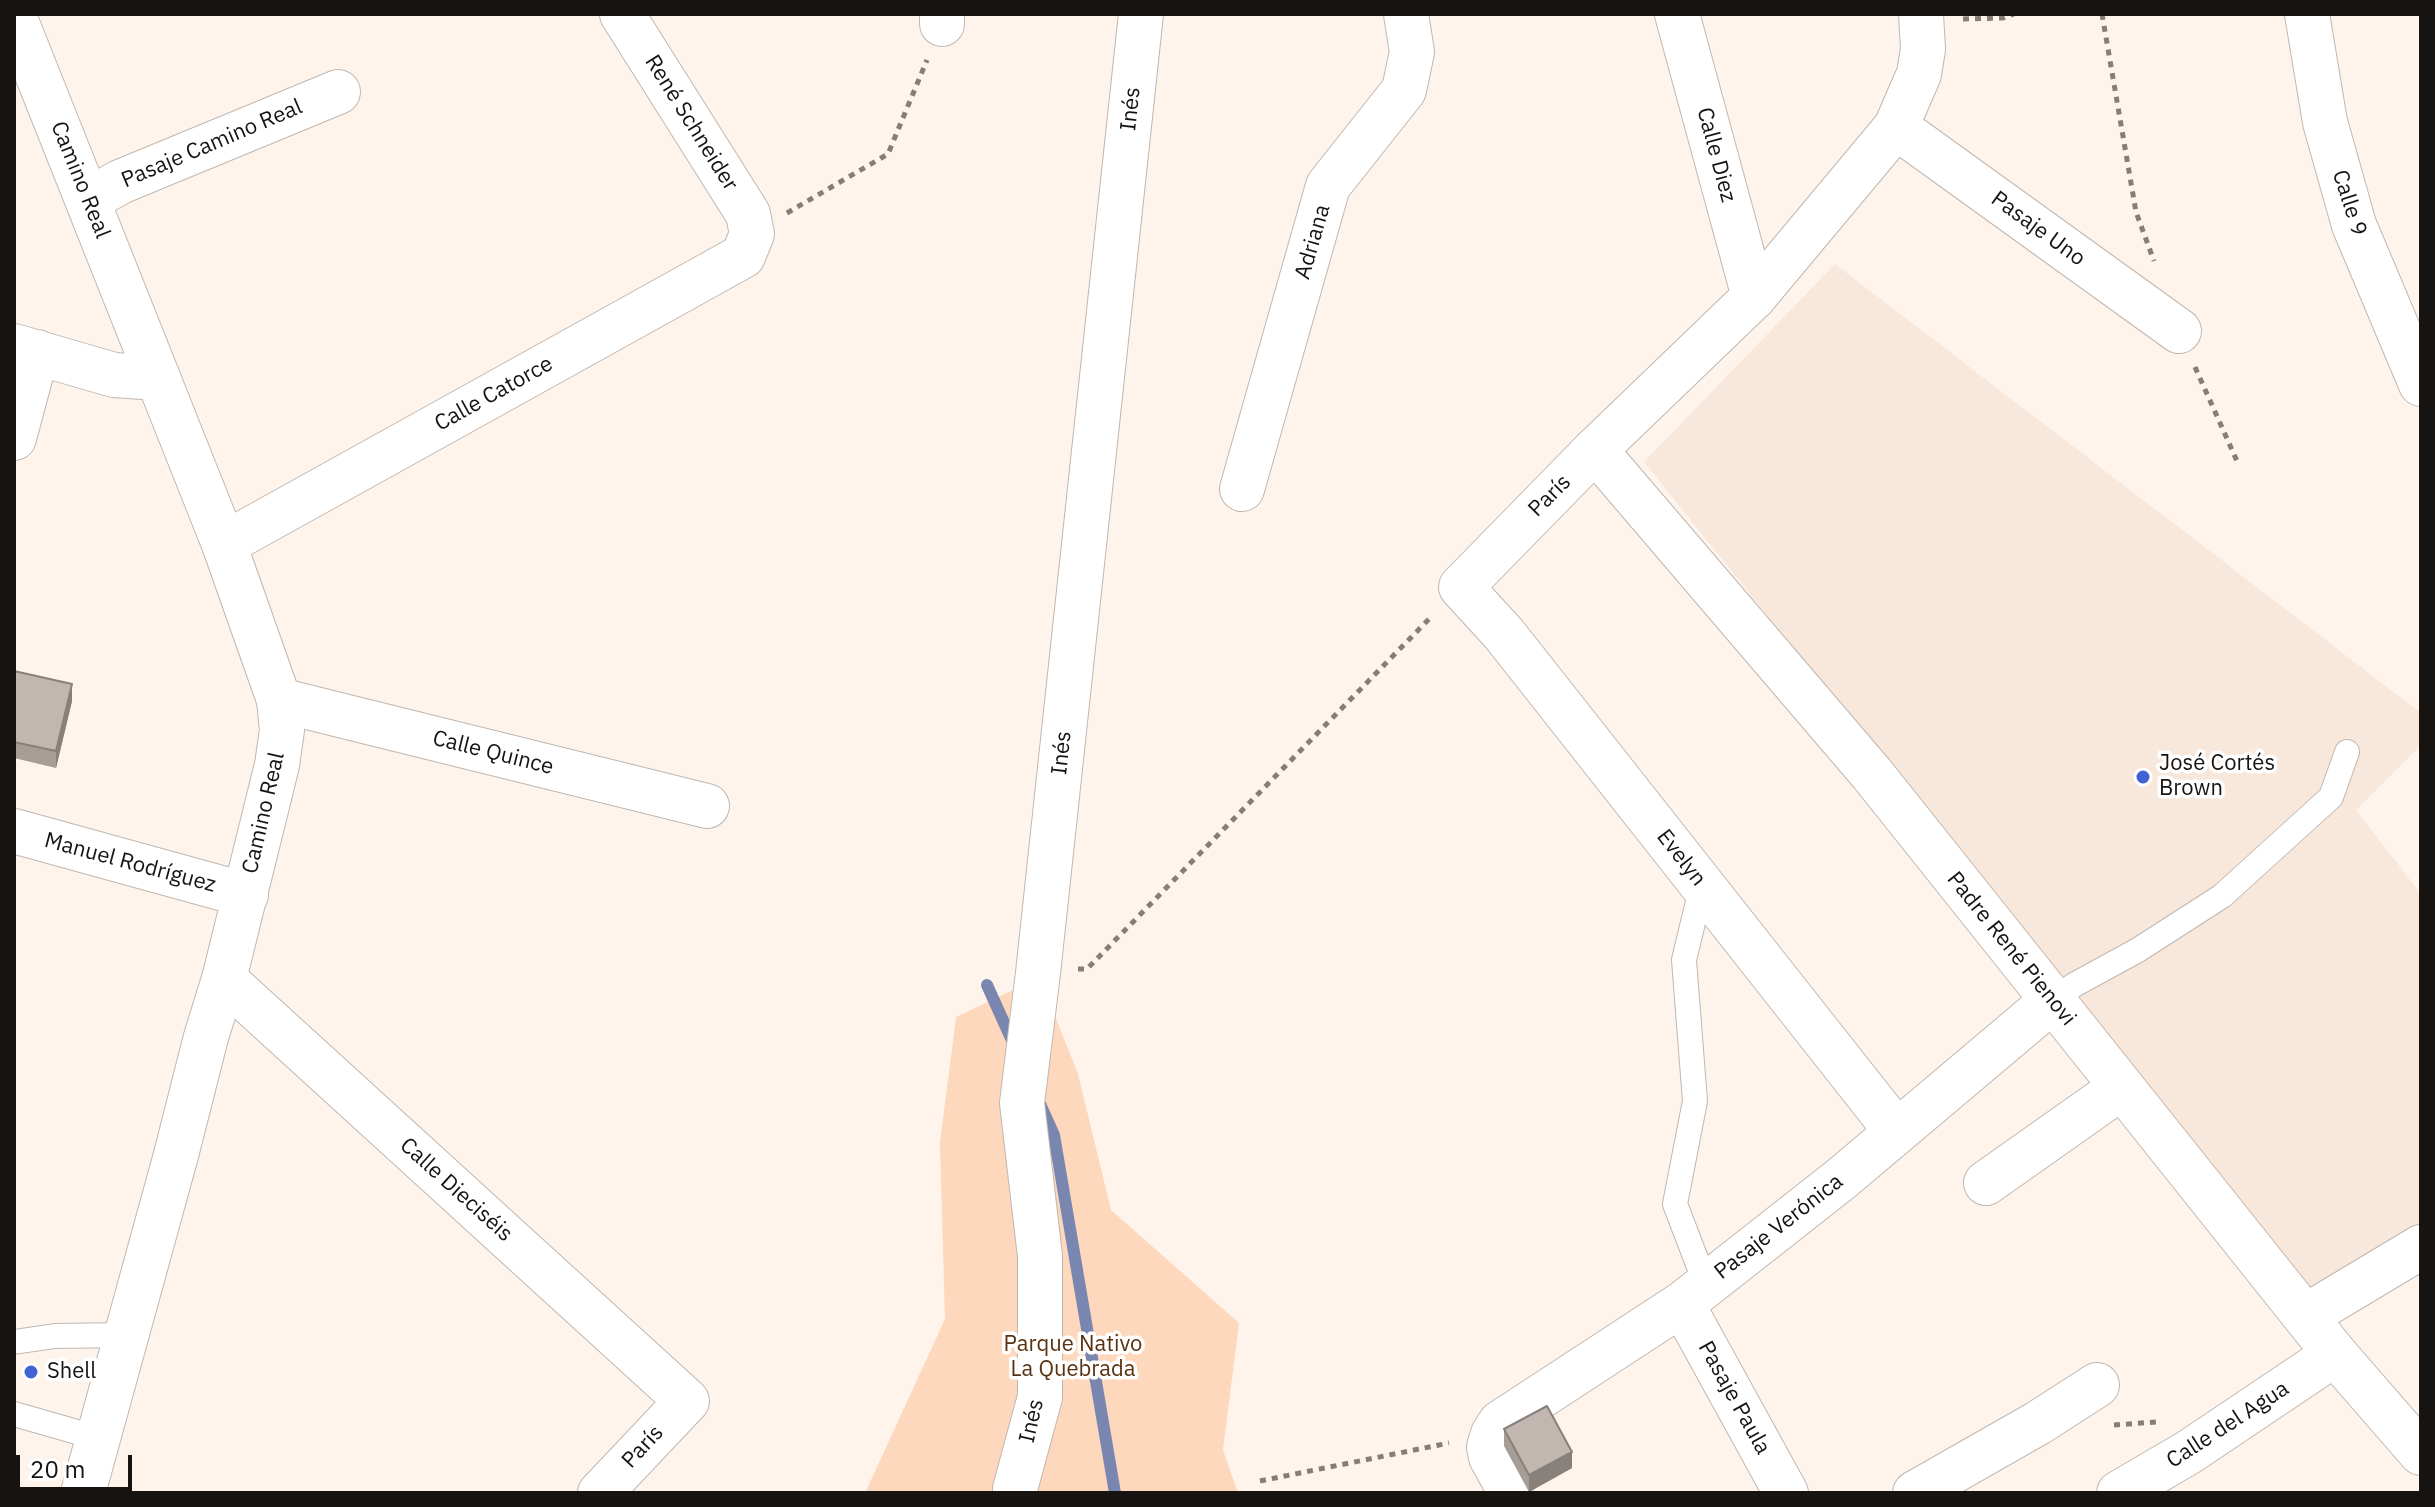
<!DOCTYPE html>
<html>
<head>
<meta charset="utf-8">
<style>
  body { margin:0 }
  #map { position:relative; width:2435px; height:1507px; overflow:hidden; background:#fef4ec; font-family:"IBM Plex Sans",sans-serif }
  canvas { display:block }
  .frame { position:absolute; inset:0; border:16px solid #161310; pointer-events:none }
  .scale { position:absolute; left:16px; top:1455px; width:116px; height:36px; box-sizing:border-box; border:4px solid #161310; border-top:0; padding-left:10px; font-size:24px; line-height:28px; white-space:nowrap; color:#161310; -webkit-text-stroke:6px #fff; paint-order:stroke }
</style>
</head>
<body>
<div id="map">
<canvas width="2435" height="1507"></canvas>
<div class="frame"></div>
<div class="scale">20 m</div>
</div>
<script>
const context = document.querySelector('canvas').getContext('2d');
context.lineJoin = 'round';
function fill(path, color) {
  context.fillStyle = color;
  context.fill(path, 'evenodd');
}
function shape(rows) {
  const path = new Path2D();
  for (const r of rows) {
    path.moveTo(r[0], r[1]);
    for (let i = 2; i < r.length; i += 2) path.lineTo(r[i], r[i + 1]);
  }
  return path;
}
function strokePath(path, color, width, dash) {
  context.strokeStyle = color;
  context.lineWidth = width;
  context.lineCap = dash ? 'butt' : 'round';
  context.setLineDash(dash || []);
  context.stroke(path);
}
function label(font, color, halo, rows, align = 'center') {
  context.font = font + ' "IBM Plex Sans",sans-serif';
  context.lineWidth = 7;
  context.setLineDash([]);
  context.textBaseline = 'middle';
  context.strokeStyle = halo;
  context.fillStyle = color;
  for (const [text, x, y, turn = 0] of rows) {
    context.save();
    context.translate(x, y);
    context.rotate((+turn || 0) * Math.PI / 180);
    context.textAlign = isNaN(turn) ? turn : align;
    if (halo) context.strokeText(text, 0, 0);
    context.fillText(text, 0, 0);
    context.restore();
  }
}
fill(shape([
  [1835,264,2421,713,2421,745,2356,810,2421,894,2421,1235,2319,1302,1644,462]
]), '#f8e7db');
fill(shape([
  [1038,973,1078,1074,1111,1210,1239,1323,1223,1450,1238,1493,865,1493,945,1319,940,1143,956,1017,1030,982]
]), '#fdd8bc');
strokePath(shape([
  [987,985,1015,1047],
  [1040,1104,1054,1135,1115,1493]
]), '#7987b0', 12);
const lane = shape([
  [1702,885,1684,960,1695,1101,1675,1204,1706,1285],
  [2052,1001,2074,985,2138,950,2222,896,2331,797,2347,752],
  [14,1342,55,1336,126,1335],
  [14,1414,98,1438]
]);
const street = shape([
  [942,14,942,24],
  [1677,14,1754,297],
  [2307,14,2325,122,2354,225,2421,384],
  [1896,127,2179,331],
  [88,200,120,182,338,92],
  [14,346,114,375,158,378],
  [14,438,37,352],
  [1595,450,1461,587,1504,634,1897,1132],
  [1242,489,1328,186,1404,90,1412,52,1406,14],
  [224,544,743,256,752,234,748,214,622,14],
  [279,700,707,806],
  [14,831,246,895],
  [224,979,687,1401,600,1493],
  [1986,1183,2122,1087],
  [1682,1304,1786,1493],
  [2306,1316,2421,1247],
  [1015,1489,1040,1397,1040,1256,1022,1103,1038,973,1141,14],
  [1511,1493,1491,1457,1489,1447,1493,1434,1500,1423,1682,1304,1841,1179,2052,1001],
  [1915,1493,2038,1423,2097,1385],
  [2119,1493,2189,1452,2335,1354]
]);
const secondary = shape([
  [1921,14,1923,49,1919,74,1896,127,1754,297,1595,450,1872,774,2335,1354,2421,1453],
  [14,16,224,544,279,700,282,730,277,765,224,979,206,1037,176,1155,83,1493]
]);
strokePath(lane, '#c0b7b0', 26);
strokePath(street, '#c0b7b0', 46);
strokePath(secondary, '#c0b7b0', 46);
strokePath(shape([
  [2102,14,2136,212,2154,261],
  [1963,19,2003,18,2014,14],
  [787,213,888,154,927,60],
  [2195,367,2237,461],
  [1078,969,1087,969,1432,616],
  [2114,1425,2156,1422],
  [1260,1481,1449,1443]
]), '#847e79', 5, [6, 6]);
strokePath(lane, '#fff', 24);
strokePath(street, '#fff', 44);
strokePath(secondary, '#fff', 44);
fill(shape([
  [14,671,72,701,56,768,14,758],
  [1504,1429,1572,1468,1529,1492,1504,1446]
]), '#a69d97');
fill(shape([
  [72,684,72,701,56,768,56,751],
  [1572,1452,1572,1468,1529,1492,1529,1475]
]), '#87807b');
const building = shape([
  [14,671,72,684,56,751,14,742,14,671],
  [1547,1406,1572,1452,1529,1475,1504,1429,1547,1406]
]);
fill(building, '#c1b7b0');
strokePath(building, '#87807b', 2);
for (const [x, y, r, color] of [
  [2143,777,8,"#4161d4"],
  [31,1372,8,"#4161d4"]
]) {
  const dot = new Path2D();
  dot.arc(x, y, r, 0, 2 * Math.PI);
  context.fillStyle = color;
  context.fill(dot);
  strokePath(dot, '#fff', 3);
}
label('22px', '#161310', '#fff', [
  ["Inés",1131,109,-84],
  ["René Schneider",691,123,58],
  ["Pasaje Camino Real",212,144,-23],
  ["Calle Diez",1716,155,75],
  ["Camino Real",80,180,68],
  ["Calle 9",2349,203,72],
  ["Pasaje Uno",2038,229,36],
  ["Adriana",1313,242,-74],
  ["Calle Catorce",494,394,-29],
  ["París",1550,496,-45],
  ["Calle Quince",493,753,14],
  ["Inés",1062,753,-84],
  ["Camino Real",264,813,-77],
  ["Evelyn",1681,858,52],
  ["Manuel Rodríguez",130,863,15],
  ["Padre René Pienovi",2011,949,51],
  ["Calle Dieciséis",456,1190,42],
  ["Pasaje Verónica",1779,1227,-38],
  ["Pasaje Paula",1734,1398,61],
  ["Inés",1032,1421,-77],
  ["Calle del Agua",2228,1425,-33],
  ["París",643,1447,-47]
]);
label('22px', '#161310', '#fff', [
  ["José Cortés",2159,764],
  ["Brown",2159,789],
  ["Shell",47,1372]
], 'left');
label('22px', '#583211', '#fff', [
  ["Parque Nativo",1073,1345],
  ["La Quebrada",1073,1370]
]);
</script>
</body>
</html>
